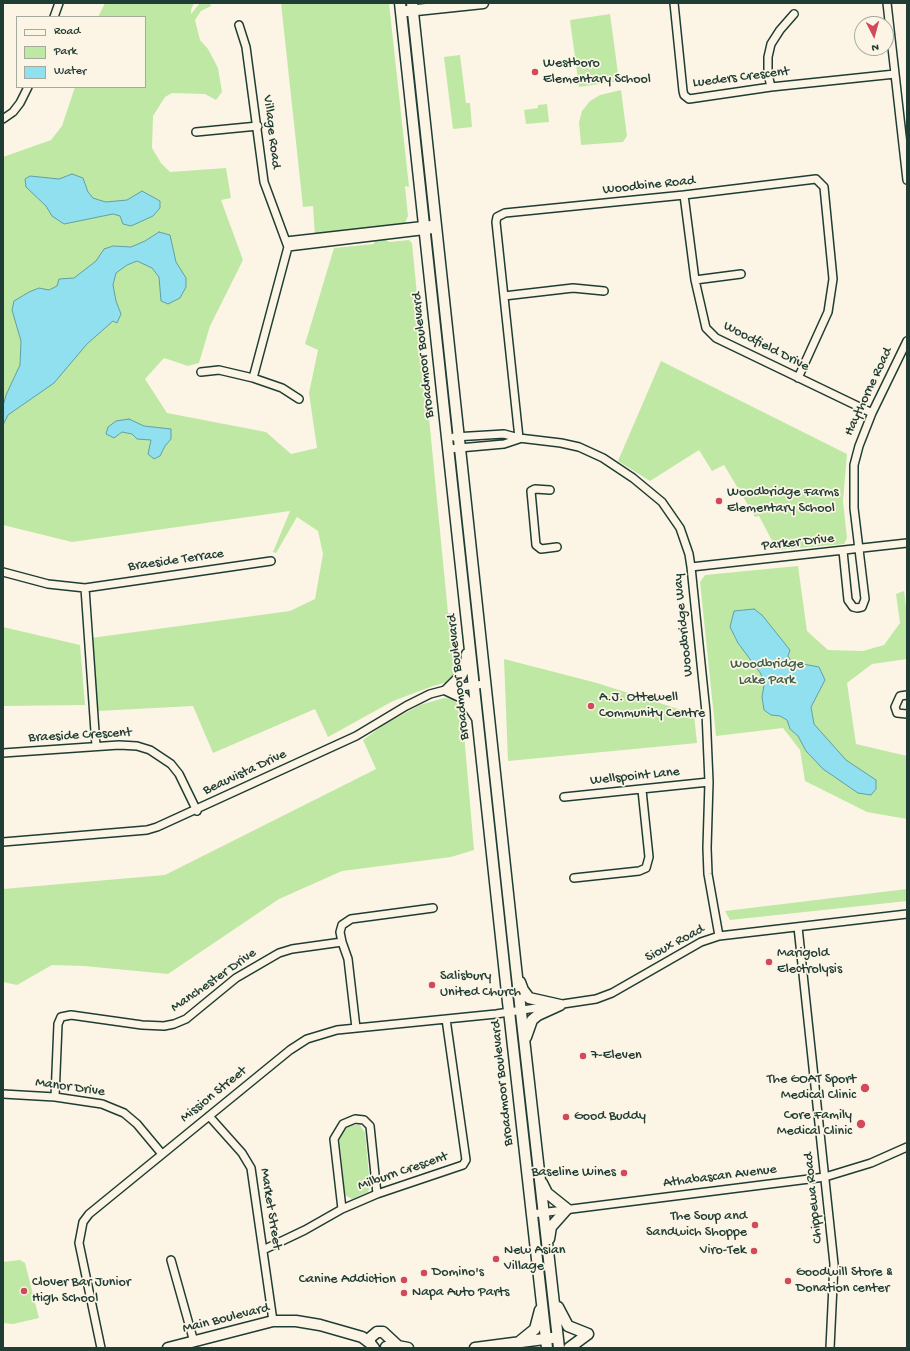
<!DOCTYPE html>
<html>
<head>
<meta charset="utf-8">
<style>
  body { margin:0 }
  #map { position:relative; width:910px; height:1351px; overflow:hidden; background:#fcf5e5; font-family:"Gochi Hand",sans-serif }
  canvas { display:block }
  .frame { position:absolute; inset:0; border:4px solid #1f3d34; pointer-events:none }
  .legend { position:absolute; left:16px; top:16px; width:130px; height:72px; box-sizing:border-box; background:#fcf5e5; border:1px solid #a4ab9e; margin:0; padding:5px 7px; list-style:none; font-size:12px; color:#1f3d34 }
  .legend li { display:flex; align-items:center; gap:8px; height:20px }
  .legend b { width:20px; border:1px solid #a4ab9e }
  .north { position:absolute; left:854px; top:16px; width:40px; height:40px; box-sizing:border-box; background:#fcf5e5; border:1px solid #a4ab9e; border-radius:50%; rotate:174deg; font-size:11px; font-weight:700; line-height:16px; text-align:center; color:#1f3d34 }
  .north::after { content:''; display:block; margin:auto; width:14px; height:18px; background:#d1495b; clip-path:polygon(50% 0,100% 100%,50% 72%,0 100%) }
</style>
</head>
<body>
<div id="map">
<canvas width="910" height="1351"></canvas>
<div class="frame"></div>
<ul class="legend">
<li><b style="height:5px;background:#fcf5e5"></b>Road</li>
<li><b style="height:11px;background:#bfe8a5"></b>Park</li>
<li><b style="height:11px;background:#91e0ef"></b>Water</li>
</ul>
<div class="north">N</div>
</div>
<script>
const context = document.querySelector('canvas').getContext('2d');
context.lineJoin = 'round';
function fill(path, color) {
  context.fillStyle = color;
  context.fill(path, 'evenodd');
}
function shape(rows) {
  const path = new Path2D();
  for (const r of rows) {
    path.moveTo(r[0], r[1]);
    for (let i = 2; i < r.length; i += 2) path.lineTo(r[i], r[i + 1]);
  }
  return path;
}
function strokePath(path, color, width, dash) {
  context.strokeStyle = color;
  context.lineWidth = width;
  context.lineCap = dash ? 'butt' : 'round';
  context.setLineDash(dash || []);
  context.stroke(path);
}
function label(font, color, halo, rows, align = 'center') {
  context.font = font + ' "Gochi Hand",sans-serif';
  context.lineWidth = 3.5;
  context.setLineDash([]);
  context.textBaseline = 'middle';
  context.strokeStyle = halo;
  context.fillStyle = color;
  for (const [text, x, y, turn = 0] of rows) {
    context.save();
    context.translate(x, y);
    context.rotate((+turn || 0) * Math.PI / 180);
    context.textAlign = isNaN(turn) ? turn : align;
    if (halo) context.strokeText(text, 0, 0);
    context.fillText(text, 0, 0);
    context.restore();
  }
}
fill(shape([
  [105,3,194,3,191,10,191,14,200,3,210,3,211,6,201,11,195,20,200,40,208,49,218,68,222,92,216,100,205,94,172,93,165,97,153,116,152,148,161,163,170,172,226,168,231,198,221,200,243,260,210,326,199,363,188,366,164,358,145,379,167,413,266,432,291,454,317,448,309,393,318,350,305,344,334,248,374,244,375,240,385,239,389,242,409,240,412,243,448,613,453,614,458,644,452,647,455,680,433,686,393,701,328,737,315,709,213,753,193,706,97,711,91,638,290,611,315,599,323,554,318,531,297,517,276,553,273,552,290,511,72,542,3,525,3,157,51,140,62,126,75,87,145,87,145,17,98,17],
  [281,3,389,3,409,187,405,186,408,216,404,225,315,236,313,206,303,207],
  [610,14,619,81,579,87,570,20],
  [460,55,466,103,470,103,472,127,453,129,444,57],
  [621,90,627,136,623,142,581,145,579,122,582,111,590,101,600,95],
  [547,104,549,122,526,124,524,110,538,108,538,105],
  [661,361,847,454,843,501,847,538,844,544,777,550,759,516,755,517,724,465,712,471,699,450,650,481,618,461],
  [798,566,807,631,828,650,863,651,884,645,900,623,896,594,904,591,907,615,907,659,872,664,847,683,856,744,907,756,907,819,867,812,805,781,800,750,783,728,716,736,700,582,705,575],
  [3,627,80,645,85,705,3,706],
  [504,659,597,683,694,714,697,743,508,761],
  [444,698,453,699,462,710,474,850,451,857,342,871,279,899,168,974,84,966,52,965,17,985,3,982,3,889,165,875,376,769,363,740,385,724,420,705],
  [907,889,907,901,730,920,725,911],
  [353,1125,360,1125,365,1133,370,1186,368,1192,352,1199,345,1195,339,1136,343,1129],
  [20,1260,25,1263,39,1318,13,1324,3,1323,3,1262]
]), '#bfe8a5');
const water = shape([
  [72,174,83,178,88,192,93,198,99,200,106,202,127,200,142,191,160,201,160,208,153,216,131,226,123,224,120,216,113,214,64,224,52,216,46,206,26,187,25,179,30,176,59,179,72,174],
  [159,232,170,235,176,262,186,278,186,287,180,298,168,304,161,301,159,277,152,268,137,261,127,265,116,273,113,285,116,301,121,314,117,323,113,321,87,344,54,383,8,415,3,425,3,406,6,395,20,365,21,341,12,310,14,301,29,292,39,288,49,290,57,286,59,279,74,278,96,261,104,249,113,246,131,247,145,241,159,232],
  [129,419,144,426,171,429,171,439,165,446,160,456,154,459,148,454,151,440,137,439,132,434,122,432,114,438,106,434,108,427,116,421,129,419],
  [754,609,762,615,790,650,788,656,792,662,819,667,825,680,811,707,814,724,846,760,876,780,876,789,871,795,858,793,823,769,806,751,798,736,790,729,787,720,780,716,771,715,764,710,762,697,764,685,761,674,738,643,730,627,734,611,754,609]
]);
fill(water, '#91e0ef');
strokePath(water, '#639fa4', 1);
const street = shape([
  [674,3,683,91,684,95,689,99,771,87,895,74],
  [887,3,907,180],
  [54,17,59,3],
  [239,25,246,47,264,182,288,247,253,378],
  [771,87,768,74,768,57,771,44,780,30,794,14],
  [3,119,13,112,20,103,28,87],
  [196,132,258,126],
  [684,195,695,280,706,328,716,338,872,413],
  [286,241,436,224],
  [288,247,437,229],
  [695,280,741,274],
  [504,296,573,288,604,291],
  [201,372,219,370,253,378,282,388,299,399],
  [454,437,504,434,519,438,561,443,579,447,603,458,633,478,662,502,680,528,689,554,691,567,706,712,709,782,707,848,708,874,719,936],
  [519,438,496,222,497,217,505,213,684,195,816,179,824,187,833,279,828,312,798,378],
  [448,449,504,444,519,439],
  [550,490,535,489,531,491,536,545,541,549,557,547],
  [843,551,848,600,853,607,857,608,862,607,865,599,854,508,854,465,859,446,872,413,907,341],
  [691,567,907,543],
  [3,572,48,584,85,588,271,561],
  [85,588,96,746],
  [907,695,900,696,895,707,897,713,907,714],
  [3,753,119,745,137,746,150,750,171,764,179,774,197,811],
  [564,797,709,782],
  [3,842,147,830,157,827,356,736,406,706,430,694,453,688,485,684],
  [574,878,639,871,646,868,649,857,642,790],
  [798,927,834,1264,830,1348],
  [342,942,340,932,342,925,351,919,433,908],
  [3,1094,55,1097,102,1104,124,1113,137,1124,162,1154],
  [55,1097,58,1024,61,1017,71,1015,142,1025,164,1026,174,1024,186,1019,236,978,279,953,292,949,342,942,348,959,356,1028],
  [209,1116,242,1153,251,1168,273,1321],
  [342,1209,334,1139,343,1124,355,1119,364,1120,370,1126,377,1194],
  [532,1214,825,1177,871,1163,907,1147],
  [263,1250,305,1230,342,1209,377,1194,463,1165,466,1160,446,1019],
  [171,1260,194,1342],
  [101,1348,79,1243,83,1222,89,1214,290,1050,307,1039,337,1030,496,1014,596,999,612,993,701,942,719,936,907,914]
]);
const secondary = shape([
  [400,3,508,1002,547,1348],
  [412,3,516,968,559,1348],
  [407,11,483,3],
  [467,654,466,665,461,676,447,690,464,698,477,718],
  [520,982,523,990,529,998,560,1005],
  [526,1037,532,1020,538,1015,560,1005],
  [542,1183,547,1193,567,1209,551,1227,549,1239],
  [558,1307,568,1326,588,1334],
  [519,1342,535,1329,540,1310],
  [386,1347,398,1346,408,1348],
  [168,1348,273,1321,296,1321,320,1325,362,1337,370,1343],
  [374,1348,370,1343,370,1338,377,1332,383,1332,398,1346],
  [475,1348,552,1338],
  [569,1348,588,1334]
]);
strokePath(street, '#1f3d34', 10);
strokePath(secondary, '#1f3d34', 13);
strokePath(street, '#fcf5e5', 7);
strokePath(secondary, '#fcf5e5', 10);
for (const [x, y, r, color] of [
  [535,72,4,"#d1495b"],
  [719,501,4,"#d1495b"],
  [591,706,4,"#d1495b"],
  [769,962,4,"#d1495b"],
  [432,985,4,"#d1495b"],
  [583,1056,4,"#d1495b"],
  [865,1088,5,"#d1495b"],
  [566,1117,4,"#d1495b"],
  [861,1124,5,"#d1495b"],
  [624,1173,4,"#d1495b"],
  [755,1225,4,"#d1495b"],
  [754,1251,4,"#d1495b"],
  [496,1259,4,"#d1495b"],
  [424,1273,4,"#d1495b"],
  [404,1280,4,"#d1495b"],
  [788,1281,4,"#d1495b"],
  [24,1291,4,"#d1495b"],
  [404,1293,4,"#d1495b"]
]) {
  const dot = new Path2D();
  dot.arc(x, y, r, 0, 2 * Math.PI);
  context.fillStyle = color;
  context.fill(dot);
  strokePath(dot, '#fcf5e5', 1.5);
}
label('14px', '#1f3d34', '#fcf5e5', [
  ["Westboro",543,64],
  ["Elementary School",543,80],
  ["Woodbridge Farms",727,493],
  ["Elementary School",727,509],
  ["A.J. Ottewell",599,698],
  ["Community Centre",599,714],
  ["Marigold",777,954],
  ["Electrolysis",777,970],
  ["Salisbury",440,977],
  ["United Church",440,993],
  ["7-Eleven",591,1056],
  ["The GOAT Sport",856,1080,"right"],
  ["Medical Clinic",856,1096,"right"],
  ["Core Family",852,1116,"right"],
  ["Medical Clinic",852,1132,"right"],
  ["Good Buddy",574,1117],
  ["Baseline Wines",616,1173,"right"],
  ["The Soup and",747,1217,"right"],
  ["Sandwich Shoppe",747,1233,"right"],
  ["New Asian",504,1251],
  ["Village",504,1267],
  ["Viro-Tek",746,1251,"right"],
  ["Domino's",432,1273],
  ["Goodwill Store &",796,1273],
  ["Donation center",796,1289],
  ["Canine Addiction",396,1280,"right"],
  ["Clover Bar Junior",32,1283],
  ["High School",32,1299],
  ["Napa Auto Parts",412,1293]
], 'left');
label('14px', '#1f3d34', '#fcf5e5', [
  ["Lueders Crescent",741,78,-7],
  ["Village Road",271,132,83],
  ["Woodbine Road",649,186,-6],
  ["Woodfield Drive",766,347,27],
  ["Broadmoor Boulevard",424,355,-96],
  ["Haythorne Road",869,392,-65],
  ["Parker Drive",798,543,-6],
  ["Braeside Terrace",176,561,-8],
  ["Woodbridge Way",684,625,-96],
  ["Broadmoor Boulevard",459,677,-96],
  ["Braeside Crescent",80,736,-3],
  ["Beauvista Drive",245,773,-25],
  ["Wellspoint Lane",635,777,-6],
  ["Sioux Road",675,944,-28],
  ["Manchester Drive",214,981,-35],
  ["Broadmoor Boulevard",503,1083,-96],
  ["Manor Drive",70,1088,8],
  ["Mission Street",214,1095,-39],
  ["Milburn Crescent",403,1172,-19],
  ["Athabascan Avenue",720,1177,-7],
  ["Chippewa Road",814,1198,-96],
  ["Market Street",270,1209,81],
  ["Main Boulevard",226,1319,-14]
]);
label('14px', '#3f5f4b', '#fcf5e5', [
  ["Woodbridge",767,665],
  ["Lake Park",767,681]
]);
</script>
</body>
</html>
